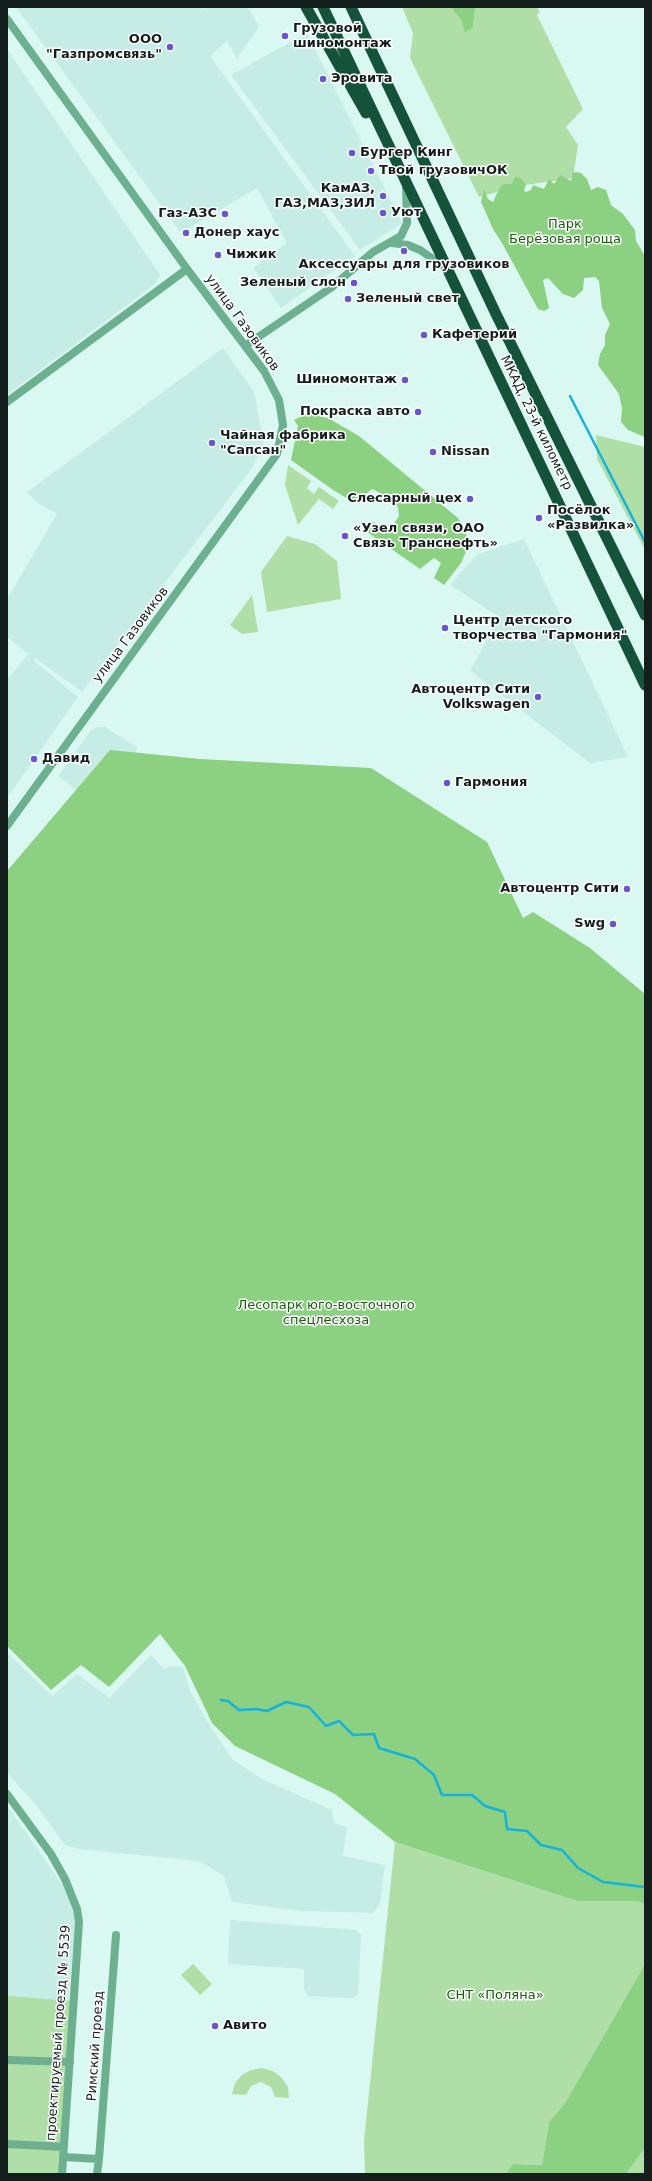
<!DOCTYPE html>
<html>
<head>
<meta charset="utf-8">
<style>
  body { margin:0 }
  #map { position:relative; width:652px; height:2181px; overflow:hidden; background:#daf8f2; font-family:"DejaVu Sans",sans-serif }
  canvas { display:block }
  .frame { position:absolute; inset:0; border:8px solid #141f1d; pointer-events:none }
</style>
</head>
<body>
<div id="map">
<canvas width="652" height="2181"></canvas>
<div class="frame"></div>
</div>
<script>
const context = document.querySelector('canvas').getContext('2d');
context.lineJoin = 'round';
function fill(path, color) {
  context.fillStyle = color;
  context.fill(path, 'evenodd');
}
function shape(rows) {
  const path = new Path2D();
  for (const r of rows) {
    path.moveTo(r[0], r[1]);
    for (let i = 2; i < r.length; i += 2) path.lineTo(r[i], r[i + 1]);
  }
  return path;
}
function strokePath(path, color, width, dash) {
  context.strokeStyle = color;
  context.lineWidth = width;
  context.lineCap = dash ? 'butt' : 'round';
  context.setLineDash(dash || []);
  context.stroke(path);
}
function label(font, color, halo, rows, align = 'center') {
  context.font = font + ' "DejaVu Sans",sans-serif';
  context.lineWidth = 3;
  context.setLineDash([]);
  context.textBaseline = 'middle';
  context.strokeStyle = halo;
  context.fillStyle = color;
  for (const [text, x, y, turn = 0] of rows) {
    context.save();
    context.translate(x, y);
    context.rotate((+turn || 0) * Math.PI / 180);
    context.textAlign = isNaN(turn) ? turn : align;
    if (halo) context.strokeText(text, 0, 0);
    context.fillText(text, 0, 0);
    context.restore();
  }
}
fill(shape([
  [16,7,203,7,211,19,204,7,248,7,259,27,237,58,227,41,210,56,355,256,281,308,253,268,287,243,257,188,181,233],
  [307,33,402,223,360,250,231,75],
  [7,49,160,275,154,285,7,395],
  [223,348,254,392,264,445,252,468,82,692,35,658,34,661,78,697,7,798,7,680,28,654,7,637,7,599,57,514,39,504,27,492],
  [524,539,628,757,590,763,470,671,499,617,450,585,476,555],
  [98,727,105,727,137,747,133,764,81,794,58,776,91,730],
  [7,1652,52,1696,77,1674,109,1698,151,1655,164,1669,171,1666,183,1667,190,1691,209,1724,232,1759,262,1779,332,1810,334,1823,347,1827,343,1856,385,1865,380,1903,374,1913,302,1911,232,1902,224,1876,199,1861,79,1849,65,1845,36,1805,7,1773],
  [7,1806,67,1891,76,1920,68,2004,7,2000],
  [230,1920,356,1930,361,1935,358,1994,354,1998,308,1996,304,1989,304,1969,228,1964]
]), '#c5ede5');
fill(shape([
  [402,7,451,7,461,20,465,31,473,28,475,7,537,7,540,13,537,15,583,109,566,127,578,145,573,178,519,186,479,197,410,58,413,33],
  [596,435,645,447,645,550,597,459],
  [288,465,311,481,307,488,314,494,319,487,339,501,333,509,319,499,298,525,285,485],
  [287,536,315,544,337,561,341,599,267,612,261,572],
  [252,595,258,632,242,634,230,625],
  [395,1842,577,1901,638,1901,645,1905,645,1964,565,2103,549,2122,542,2165,513,2164,506,2174,365,2174,364,2141],
  [193,1964,212,1984,200,1995,181,1975],
  [7,1996,73,2001,59,2174,7,2174],
  [262,2068,273,2071,282,2078,288,2087,289,2098,275,2097,271,2087,261,2082,251,2086,246,2095,232,2094,235,2083,242,2075,251,2070],
  [645,2148,645,2174,626,2174]
]), '#afdea7');
fill(shape([
  [451,7,475,7,473,28,465,32,461,20],
  [576,172,581,173,587,179,591,190,598,187,606,190,611,205,623,214,635,230,636,241,645,256,645,437,628,430,621,422,622,408,619,394,598,365,600,354,605,345,605,335,610,324,602,308,599,281,595,277,584,278,583,290,574,298,563,294,548,278,543,280,549,308,544,311,538,309,502,243,493,229,481,202,484,189,488,199,493,202,500,187,504,184,512,184,515,177,521,178,526,185,524,190,526,192,531,190,533,185,544,189,549,179,554,184,560,175,571,181,573,173],
  [304,415,315,415,328,418,359,436,458,518,466,532,468,547,461,563,444,585,434,578,441,563,434,558,420,569,367,532,373,522,389,531,399,516,398,507,386,496,372,489,355,503,333,490,291,460,298,426,294,420],
  [110,750,200,759,371,768,487,842,523,918,533,912,590,948,645,994,645,1905,638,1901,577,1901,395,1842,335,1794,235,1746,212,1723,185,1666,160,1634,109,1687,81,1665,51,1690,7,1646,7,871],
  [645,1964,645,2148,626,2174,506,2174,513,2164,542,2165,549,2122,565,2103]
]), '#8bd181');
strokePath(shape([
  [570,396,645,542],
  [221,1700,228,1701,239,1710,256,1709,267,1711,286,1702,309,1707,326,1726,339,1721,353,1735,374,1734,379,1748,415,1759,434,1775,442,1795,472,1795,485,1806,505,1812,507,1829,527,1831,541,1845,562,1850,578,1868,603,1882,645,1887]
]), '#15b2dd', 2.5);
strokePath(shape([
  [7,19,187,269,264,371,279,400,283,425,277,454,7,826],
  [392,243,408,245,420,250,446,268],
  [245,346,332,287,373,252,401,236,407,223,406,186],
  [7,402,187,269],
  [7,1794,51,1854,65,1879,77,1909,79,1922,62,2174],
  [7,2060,70,2062],
  [7,2144,64,2147],
  [63,2157,99,2159,116,1935],
  [97,2174,99,2159]
]), '#6cb08f', 8);
strokePath(shape([
  [306,7,366,113],
  [323,7,645,685],
  [351,7,496,314,645,615]
]), '#145239', 11);
for (const [x, y, r, color] of [
  [285,36,4,"#6856d0"],
  [170,47,4,"#6856d0"],
  [323,79,4,"#6856d0"],
  [352,153,4,"#6856d0"],
  [371,171,4,"#6856d0"],
  [383,196,4,"#6856d0"],
  [383,213,4,"#6856d0"],
  [225,214,4,"#6856d0"],
  [186,233,4,"#6856d0"],
  [404,251,4,"#6856d0"],
  [218,255,4,"#6856d0"],
  [354,283,4,"#6856d0"],
  [348,299,4,"#6856d0"],
  [424,335,4,"#6856d0"],
  [405,380,4,"#6856d0"],
  [418,412,4,"#6856d0"],
  [212,443,4,"#6856d0"],
  [433,452,4,"#6856d0"],
  [470,499,4,"#6856d0"],
  [539,518,4,"#6856d0"],
  [345,536,4,"#6856d0"],
  [445,628,4,"#6856d0"],
  [538,697,4,"#6856d0"],
  [34,759,4,"#6856d0"],
  [447,783,4,"#6856d0"],
  [627,889,4,"#6856d0"],
  [613,924,4,"#6856d0"],
  [215,2026,4,"#6856d0"]
]) {
  const dot = new Path2D();
  dot.arc(x, y, r, 0, 2 * Math.PI);
  context.fillStyle = color;
  context.fill(dot);
  strokePath(dot, '#fff', 1.5);
}
label('bold 13px', '#141f1d', '#fff', [
  ["Грузовой",293,29],
  ["шиномонтаж",293,44],
  ["ООО",162,40,"right"],
  ["\"Газпромсвязь\"",162,55,"right"],
  ["Эровита",331,79],
  ["Бургер Кинг",360,153],
  ["Твой грузовичОК",379,171],
  ["КамАЗ,",375,189,"right"],
  ["ГАЗ,МАЗ,ЗИЛ",375,204,"right"],
  ["Уют",391,213],
  ["Газ-АЗС",217,214,"right"],
  ["Донер хаус",194,233],
  ["Чижик",226,255],
  ["Аксессуары для грузовиков",404,265,"center"],
  ["Зеленый слон",346,283,"right"],
  ["Зеленый свет",356,299],
  ["Кафетерий",432,335],
  ["Шиномонтаж",397,380,"right"],
  ["Покраска авто",410,412,"right"],
  ["Чайная фабрика",220,436],
  ["\"Сапсан\"",220,451],
  ["Nissan",441,452],
  ["Слесарный цех",462,499,"right"],
  ["Посёлок",547,511],
  ["«Развилка»",547,526],
  ["«Узел связи, ОАО",353,529],
  ["Связь Транснефть»",353,544],
  ["Центр детского",453,621],
  ["творчества \"Гармония\"",453,636],
  ["Автоцентр Сити",530,690,"right"],
  ["Volkswagen",530,705,"right"],
  ["Давид",42,759],
  ["Гармония",455,783],
  ["Автоцентр Сити",619,889,"right"],
  ["Swg",605,924,"right"],
  ["Авито",223,2026]
], 'left');
label('13px', '#185c0d', '#fff', [
  ["Парк",565,225],
  ["Берёзовая роща",565,240],
  ["Лесопарк юго-восточного",326,1306],
  ["спецлесхоза",326,1321],
  ["СНТ «Поляна»",495,1996]
]);
label('13px', '#141f1d', '#fff', [
  ["улица Газовиков",242,323,54],
  ["МКАД, 23-й километр",536,423,64],
  ["улица Газовиков",131,635,-53],
  ["проектируемый проезд № 5539",59,2033,-86],
  ["Римский проезд",96,2046,-86]
]);
</script>
</body>
</html>
